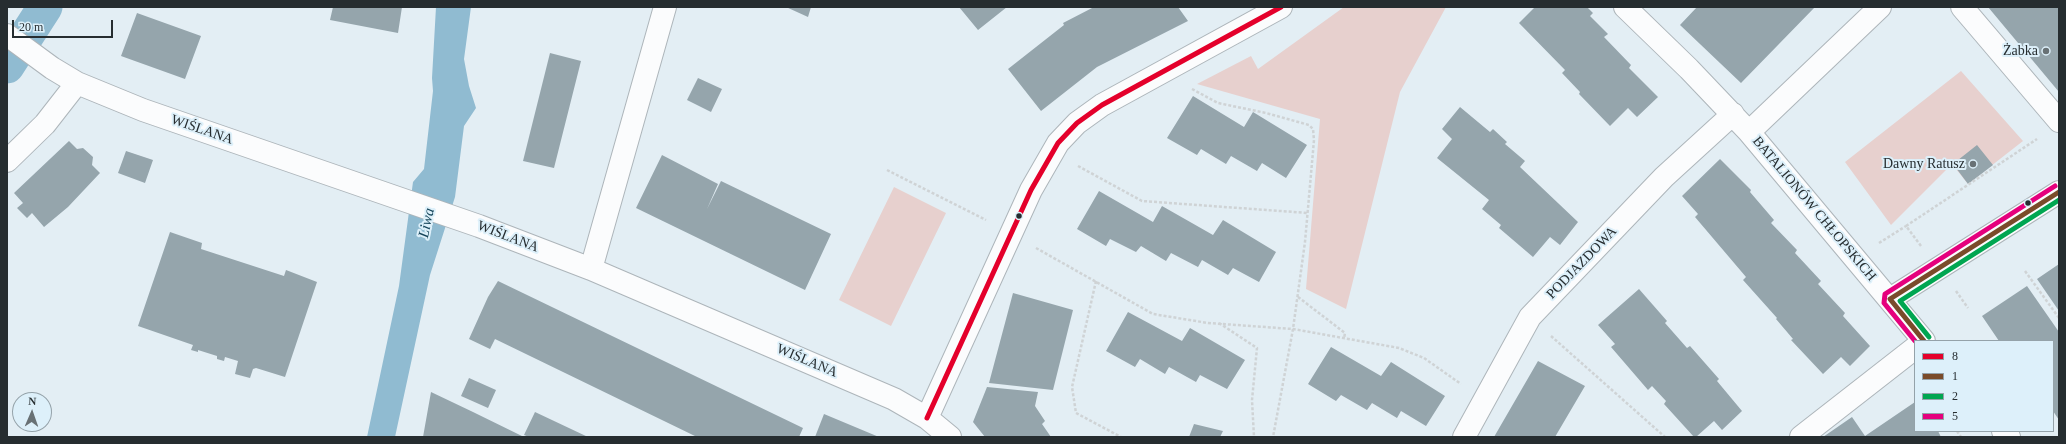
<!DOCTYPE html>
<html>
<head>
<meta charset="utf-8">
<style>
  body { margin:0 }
  #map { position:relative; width:2066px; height:444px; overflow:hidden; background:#e3eef4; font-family:"Times New Roman",serif }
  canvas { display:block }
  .frame { position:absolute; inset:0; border:8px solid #262d30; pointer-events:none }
  .legend { position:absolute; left:1914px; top:340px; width:140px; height:92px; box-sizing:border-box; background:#ddf0fa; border:1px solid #94a2a9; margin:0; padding:5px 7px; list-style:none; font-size:12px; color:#262d30 }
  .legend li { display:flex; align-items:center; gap:8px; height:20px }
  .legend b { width:20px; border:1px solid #94a2a9 }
  .north { position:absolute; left:12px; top:392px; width:40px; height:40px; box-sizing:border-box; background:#ddf0fa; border:1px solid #94a2a9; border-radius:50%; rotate:2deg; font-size:11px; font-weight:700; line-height:16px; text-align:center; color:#262d30 }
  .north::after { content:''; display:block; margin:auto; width:14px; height:18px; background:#687175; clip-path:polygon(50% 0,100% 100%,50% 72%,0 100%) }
  .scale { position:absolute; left:12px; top:20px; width:101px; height:18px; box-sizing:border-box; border:2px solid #262d30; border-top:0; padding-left:5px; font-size:12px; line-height:14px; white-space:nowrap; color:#262d30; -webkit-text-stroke:3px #ddf0fa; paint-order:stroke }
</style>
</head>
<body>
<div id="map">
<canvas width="2066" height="444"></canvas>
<div class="frame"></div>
<ul class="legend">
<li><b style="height:5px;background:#e4002b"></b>8</li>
<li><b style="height:5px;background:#7a4b2a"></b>1</li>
<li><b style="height:5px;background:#00a651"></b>2</li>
<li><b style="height:5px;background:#e5007d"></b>5</li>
</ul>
<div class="north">N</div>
<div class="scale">20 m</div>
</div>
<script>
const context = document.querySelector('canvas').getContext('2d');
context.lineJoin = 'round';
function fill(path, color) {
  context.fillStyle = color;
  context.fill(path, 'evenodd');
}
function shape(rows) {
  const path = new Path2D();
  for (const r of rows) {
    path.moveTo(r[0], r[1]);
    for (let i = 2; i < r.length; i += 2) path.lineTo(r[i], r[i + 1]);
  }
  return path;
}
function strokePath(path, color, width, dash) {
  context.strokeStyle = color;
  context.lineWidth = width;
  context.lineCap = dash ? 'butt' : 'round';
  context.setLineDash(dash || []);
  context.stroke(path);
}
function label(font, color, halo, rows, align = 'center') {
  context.font = font + ' "Times New Roman",serif';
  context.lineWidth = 4;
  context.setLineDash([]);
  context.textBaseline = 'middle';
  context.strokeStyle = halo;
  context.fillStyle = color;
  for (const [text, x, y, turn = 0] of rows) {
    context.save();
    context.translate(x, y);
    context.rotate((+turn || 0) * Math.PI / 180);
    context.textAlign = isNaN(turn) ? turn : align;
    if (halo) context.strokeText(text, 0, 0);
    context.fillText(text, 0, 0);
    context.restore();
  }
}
fill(shape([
  [1344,7,1446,7,1400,92,1346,309,1306,289,1320,119,1197,84,1251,56,1258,69],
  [1961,71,2023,141,1968,184,1952,164,1891,225,1845,162],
  [894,187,946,213,891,326,839,300]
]), '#e7d0ce');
fill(shape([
  [436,7,471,7,464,59,469,86,476,108,464,126,455,197,430,275,395,437,367,437,399,286,413,182,424,169,433,91,432,78]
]), '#90bbd1');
strokePath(shape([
  [7,66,45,7]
]), '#90bbd1', 35);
fill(shape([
  [333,7,402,7,398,33,330,20],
  [786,7,811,7,808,17],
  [959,7,1007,7,978,30],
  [1094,7,1178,7,1188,21,1097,67,1041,111,1008,69,1064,25,1063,23],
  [1535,7,1587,7,1593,13,1590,16,1608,34,1604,37,1631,65,1629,68,1658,97,1637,117,1628,108,1610,126,1579,94,1580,92,1562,73,1565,70,1519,23],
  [1697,7,1815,7,1741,83,1680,25],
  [1988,7,2059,7,2059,92],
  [137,13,201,36,185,79,121,56],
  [550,53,581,61,554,168,523,161],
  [698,78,722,89,711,112,687,100],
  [1193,96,1244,127,1253,112,1307,145,1286,178,1262,163,1257,171,1231,156,1226,164,1201,149,1197,155,1167,138],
  [1460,107,1490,132,1493,129,1507,142,1505,144,1525,161,1520,167,1578,222,1560,245,1550,237,1533,257,1499,228,1501,225,1482,209,1489,200,1437,158,1452,139,1442,129],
  [69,141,77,149,83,148,93,157,92,165,100,173,68,207,44,227,32,213,27,218,17,208,23,203,14,193],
  [1977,145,1993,165,1968,184,1953,164],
  [126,151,153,160,145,183,118,173],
  [662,155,718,184,707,209,721,181,831,234,805,290,636,208],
  [1720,159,1751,190,1750,192,1774,220,1771,223,1797,250,1795,253,1821,281,1818,284,1845,313,1843,316,1870,346,1850,366,1841,357,1823,374,1791,340,1793,339,1776,319,1777,318,1743,280,1746,277,1695,217,1698,214,1682,196],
  [1099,191,1153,222,1162,206,1213,235,1223,220,1276,252,1259,282,1233,268,1228,275,1202,260,1198,267,1171,253,1166,261,1141,246,1136,252,1110,239,1106,246,1077,229],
  [170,232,202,243,201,249,284,276,286,270,317,282,285,377,256,368,253,369,250,378,235,374,238,361,225,357,224,361,217,359,217,356,198,350,198,352,191,350,193,345,138,326],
  [2059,264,2059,311,2037,279],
  [498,281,803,428,799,437,697,437,495,339,490,349,469,339,488,297],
  [2027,286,2059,332,2059,420,2053,411,2053,341,1999,341,1982,316],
  [1639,289,1667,321,1665,323,1687,348,1690,346,1719,379,1717,381,1742,411,1722,430,1714,421,1696,437,1694,437,1664,404,1666,401,1652,386,1648,390,1611,347,1615,344,1598,325],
  [1013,293,1073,310,1053,390,989,383],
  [1128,312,1182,341,1190,328,1245,360,1227,389,1200,375,1196,382,1169,367,1165,374,1140,359,1135,367,1106,351],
  [1331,347,1381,376,1391,362,1445,396,1426,426,1401,411,1397,418,1372,403,1367,410,1341,395,1336,401,1308,384],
  [1538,361,1585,386,1555,437,1494,437],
  [469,378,496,390,488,408,461,396],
  [987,387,1038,392,1035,406,1045,421,1042,424,1051,437,985,437,973,422],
  [431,392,473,412,524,437,423,437],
  [1915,402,1915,431,1938,431,1941,437,1823,437,1852,417,1865,436],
  [535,412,588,437,529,437,524,435],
  [824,414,879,437,815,437],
  [1194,424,1223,431,1220,437,1189,437]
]), '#95a5ac');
const minor = shape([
  [1625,7,1689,69,1749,132,1924,341],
  [1962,7,2059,121],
  [7,35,52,68,77,83,143,110,479,226,591,269,894,399,927,418,950,437],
  [1749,132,1880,7],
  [7,161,45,124,77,83],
  [591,269,665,7],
  [1890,299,2059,192],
  [927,418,1031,190,1058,143,1077,123,1102,105,1281,7],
  [2003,431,2009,437],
  [1464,437,1530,317,1664,177,1733,114],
  [1801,437,1915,348]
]);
strokePath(minor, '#adb5ba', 24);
strokePath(shape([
  [1192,89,1218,103,1266,113,1309,125,1313,129,1314,140,1305,242,1293,329,1273,437],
  [1078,166,1142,201,1308,213],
  [887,170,986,220],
  [1879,243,1906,226],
  [1921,246,1906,226,2037,139],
  [1036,248,1153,314,1208,323,1293,329,1399,348,1424,358,1461,384],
  [2025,271,2059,318],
  [1096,281,1072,387,1076,413,1121,437],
  [1956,291,1968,308],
  [1298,297,1345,333,1344,339],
  [1219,323,1257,348,1252,400,1254,437],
  [1551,336,1665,437],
  [1957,431,1961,437]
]), '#cfd3d5', 2.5, [3, 2]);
strokePath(minor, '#fbfcfd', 22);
strokePath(shape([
  [927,418,1031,190,1058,143,1077,123,1102,105,1281,7]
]), '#e4002b', 5);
strokePath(shape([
  [1924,341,1890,299,2059,192]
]), '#7a4b2a', 5);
strokePath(shape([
  [1929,337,1900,301,2059,200]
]), '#00a651', 5);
strokePath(shape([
  [1915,341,1884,303,1885,294,2055,186]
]), '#e5007d', 5);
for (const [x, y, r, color] of [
  [2046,51,4,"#687175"],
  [1973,164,4,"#687175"],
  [2028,203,3.5,"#262d30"],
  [1019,216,3.5,"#262d30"]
]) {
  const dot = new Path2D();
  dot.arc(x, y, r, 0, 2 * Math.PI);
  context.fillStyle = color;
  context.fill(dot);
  strokePath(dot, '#ddf0fa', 1.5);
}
label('14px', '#262d30', '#ddf0fa', [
  ["Żabka",2038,51],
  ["Dawny Ratusz",1965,164]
], 'right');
label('14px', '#262d30', '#ddf0fa', [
  ["WIŚLANA",202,130,19],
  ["BATALIONÓW CHŁOPSKICH",1814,209,50],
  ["WIŚLANA",508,237,21],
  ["PODJAZDOWA",1582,263,-46],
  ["WIŚLANA",807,361,23]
]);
label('italic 15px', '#16455a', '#ddf0fa', [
  ["Liwa",427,223,-78]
]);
</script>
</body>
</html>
